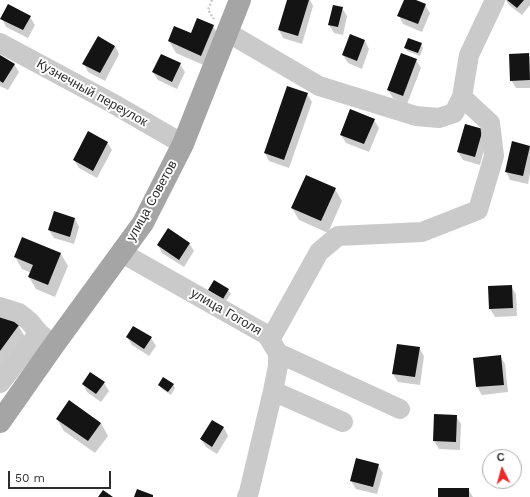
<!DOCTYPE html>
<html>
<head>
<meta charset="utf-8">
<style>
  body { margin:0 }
  #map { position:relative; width:530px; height:497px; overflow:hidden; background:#fff; font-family:"Work Sans",sans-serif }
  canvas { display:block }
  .north { position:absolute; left:482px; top:449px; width:40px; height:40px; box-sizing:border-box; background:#fff; border:1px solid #ababab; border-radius:50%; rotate:354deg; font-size:11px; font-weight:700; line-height:16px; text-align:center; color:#2d2d2d }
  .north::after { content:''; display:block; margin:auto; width:14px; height:18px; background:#eb2a29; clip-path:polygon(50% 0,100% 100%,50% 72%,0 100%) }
  .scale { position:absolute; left:8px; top:471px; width:103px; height:18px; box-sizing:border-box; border:2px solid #2d2d2d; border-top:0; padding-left:5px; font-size:12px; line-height:14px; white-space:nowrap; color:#2d2d2d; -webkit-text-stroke:3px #fff; paint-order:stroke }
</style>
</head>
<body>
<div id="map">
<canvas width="530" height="497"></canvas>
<div class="north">С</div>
<div class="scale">50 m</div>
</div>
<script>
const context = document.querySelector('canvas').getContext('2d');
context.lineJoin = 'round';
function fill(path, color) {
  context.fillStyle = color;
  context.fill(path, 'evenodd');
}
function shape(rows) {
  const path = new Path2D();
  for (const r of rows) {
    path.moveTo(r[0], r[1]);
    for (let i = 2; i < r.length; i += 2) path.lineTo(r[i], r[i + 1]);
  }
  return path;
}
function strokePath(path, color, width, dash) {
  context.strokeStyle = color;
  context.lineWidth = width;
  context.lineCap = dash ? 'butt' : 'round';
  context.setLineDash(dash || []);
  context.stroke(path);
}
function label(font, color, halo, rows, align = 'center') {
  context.font = font + ' "Work Sans",sans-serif';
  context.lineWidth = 4;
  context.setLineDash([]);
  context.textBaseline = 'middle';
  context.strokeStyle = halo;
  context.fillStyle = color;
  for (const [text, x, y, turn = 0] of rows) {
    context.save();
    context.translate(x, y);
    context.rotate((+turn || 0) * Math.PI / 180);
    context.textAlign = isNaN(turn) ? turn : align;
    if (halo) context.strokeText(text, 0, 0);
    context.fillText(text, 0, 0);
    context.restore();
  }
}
fill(shape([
  [288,0,310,0,313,6,302,44,283,38,279,30],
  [405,0,413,0,425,5,430,13,422,32,403,24,399,16],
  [506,0,530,0,530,5,522,15,509,5],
  [342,8,347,16,343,35,334,33,329,25],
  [30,17,35,25,28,38,6,27,2,18],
  [213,26,220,38,208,67,176,53,169,41],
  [365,41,369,49,362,69,348,63,343,55],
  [421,44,423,48,420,56,407,51,405,47],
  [115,46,119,54,105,81,88,72,84,64],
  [528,54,530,57,530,88,516,88,511,80],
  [0,56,14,64,19,72,8,90,0,86],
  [416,60,421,68,407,104,393,98,388,90],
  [180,64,185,72,177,89,158,80,153,72],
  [307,94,312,102,289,168,269,161,265,153],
  [374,120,379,128,369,152,346,143,341,135],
  [465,125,487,138,480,165,463,160,458,152],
  [107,142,112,150,97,178,79,168,74,160],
  [530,147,530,173,528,184,510,180,506,171],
  [335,189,342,201,328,233,299,220,292,208],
  [75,219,79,227,74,244,54,238,49,230],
  [189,243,194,251,184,267,162,253,158,245],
  [61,254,68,266,55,297,36,289,29,277,31,273,22,269,15,257],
  [214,281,228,290,231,294,225,302,211,293,209,290],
  [511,286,516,294,517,316,495,317,490,309],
  [0,312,18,325,25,337,0,372],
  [127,337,151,338,156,346,149,356,132,345],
  [419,348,424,356,420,385,398,382,393,374],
  [500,356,505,364,508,392,482,395,477,387,474,359],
  [90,373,104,383,109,391,101,402,87,392,83,384],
  [173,384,175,388,171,395,162,389,159,385],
  [456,416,461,424,460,450,439,449,434,441],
  [57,419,101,423,108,436,95,453,64,431],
  [213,421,224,428,228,436,217,454,206,447,201,439],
  [378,465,383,473,377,494,356,489,351,481],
  [468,489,473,497,439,497]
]), '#0003');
fill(shape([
  [287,0,309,0,298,36,278,30],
  [404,0,416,0,426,4,418,24,397,16],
  [507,0,524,0,517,8],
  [8,4,31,16,23,30,0,19],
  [333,5,343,7,338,27,328,25],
  [197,18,214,25,201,56,168,41,174,26,191,33],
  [350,34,365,40,357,61,342,55],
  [98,36,115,46,100,73,82,64],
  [408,38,422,43,418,53,404,48],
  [401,53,417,59,403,96,387,90],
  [529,53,530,80,510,81,509,54],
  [161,54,181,63,172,82,152,72],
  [0,55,15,64,3,83,0,81],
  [287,86,308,93,284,160,264,153],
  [350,109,375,119,364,144,340,135],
  [465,124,483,129,475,157,457,152],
  [88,131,108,142,93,171,73,160],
  [512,141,530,146,523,176,505,172],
  [306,175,336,188,321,221,291,208],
  [54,211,75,218,70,237,48,230],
  [168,228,190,243,179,260,157,245],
  [22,237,61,253,48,285,28,277,33,265,14,257],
  [214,280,229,289,223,299,208,290],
  [512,285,513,308,489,309,488,286],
  [0,311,19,325,0,351],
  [133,326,152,337,144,349,126,337],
  [397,344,420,347,415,377,392,374],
  [501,355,504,385,476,387,473,358],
  [90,372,105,382,96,394,82,384],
  [163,377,174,384,168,392,158,385],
  [69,400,101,423,88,441,56,419],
  [434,414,457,415,456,442,433,441],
  [212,420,224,427,212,447,200,439],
  [356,458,379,464,373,487,350,481],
  [438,488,469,488,469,497,438,497],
  [137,489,153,495,153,497,134,497],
  [103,490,113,497,98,497]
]), '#141414');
strokePath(shape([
  [212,0,208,10,214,19]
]), '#cacaca', 2.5, [2, 2]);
strokePath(shape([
  [227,32,319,86,416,116,439,118,454,113,462,97],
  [0,43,112,103,183,144],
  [122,253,267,335,278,353,278,366,273,391,249,492,247,497],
  [0,307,19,313,29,321,39,333],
  [270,340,319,252,338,236,422,232,478,210,494,156,490,123,462,97,469,55,495,0],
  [278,353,400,409],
  [0,383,39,333,54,345],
  [273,391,343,422]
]), '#cacaca', 20);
strokePath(shape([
  [0,422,54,345,143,223,183,144,240,0]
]), '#a5a5a5', 22);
label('13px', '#2d2d2d', '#fff', [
  ["Кузнечный переулок",92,93,29],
  ["улица Советов",152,201,-61],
  ["улица Гоголя",226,312,30]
]);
</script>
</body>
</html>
